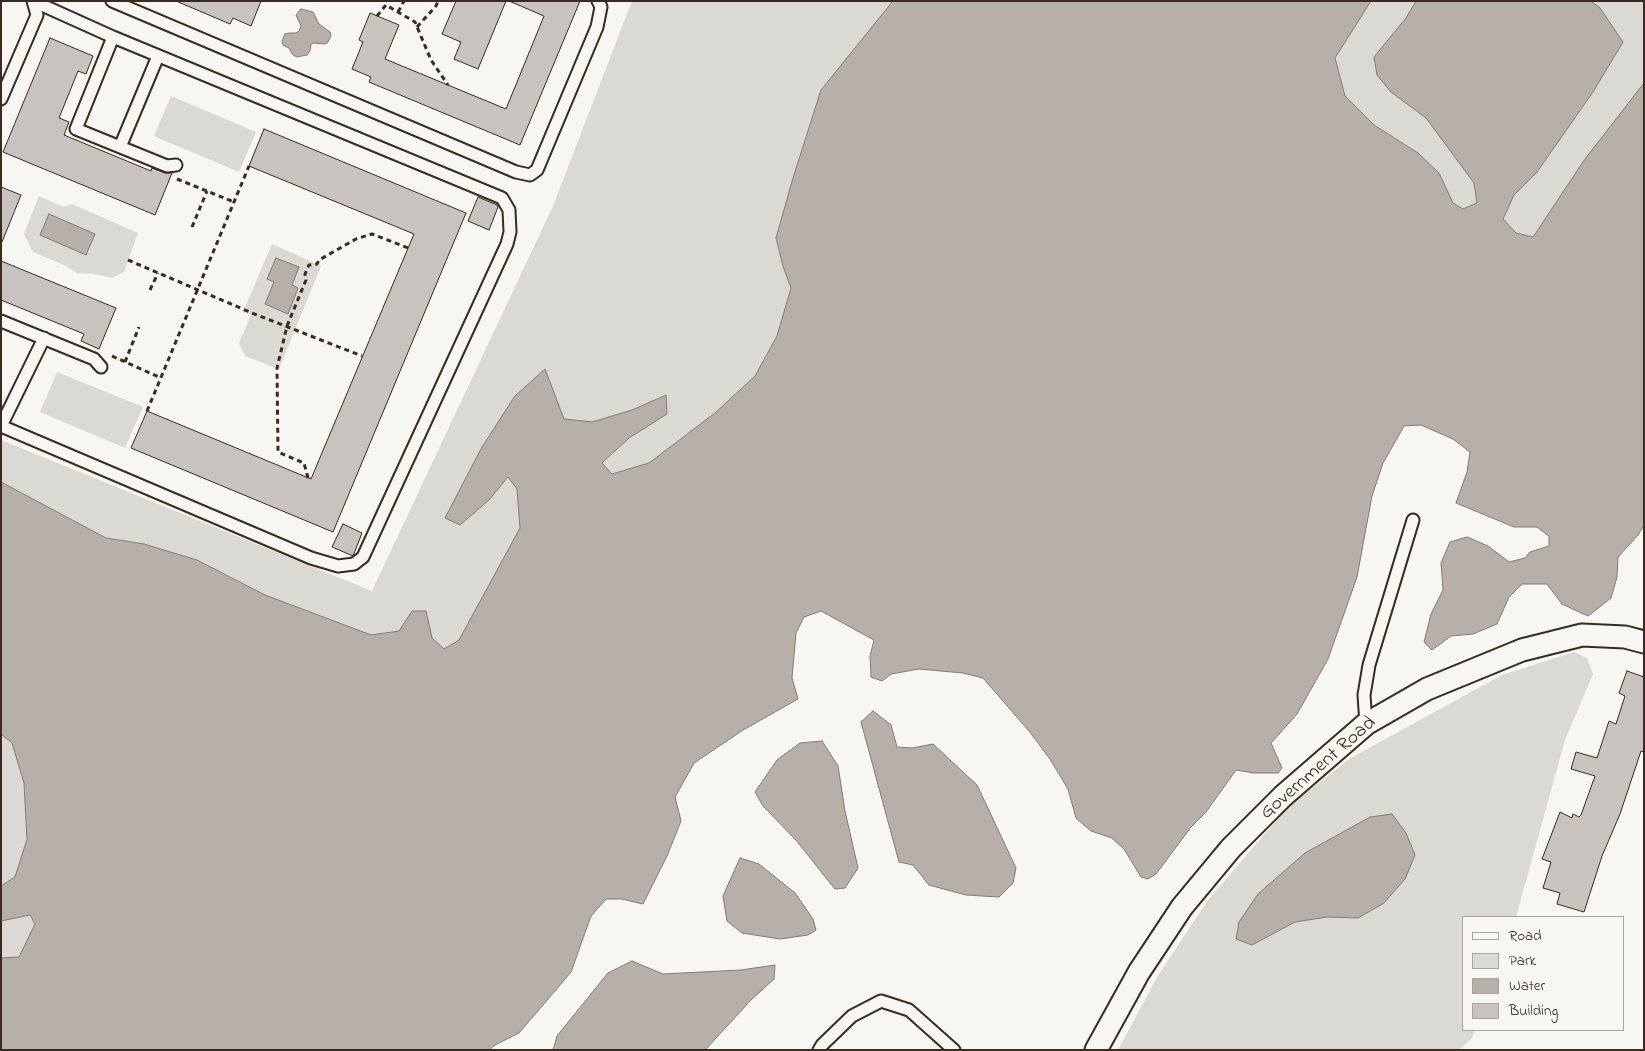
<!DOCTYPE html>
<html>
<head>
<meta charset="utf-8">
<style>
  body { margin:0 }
  #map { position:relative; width:1645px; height:1051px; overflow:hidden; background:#f6f6f2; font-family:"Indie Flower",sans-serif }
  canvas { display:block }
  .frame { position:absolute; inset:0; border:2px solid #3b2a1e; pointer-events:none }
  .legend { position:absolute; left:1462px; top:916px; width:162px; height:115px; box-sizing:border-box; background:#f6f6f2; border:1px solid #aba49d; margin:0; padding:6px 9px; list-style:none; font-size:15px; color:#3b2a1e }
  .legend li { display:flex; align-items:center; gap:10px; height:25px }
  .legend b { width:25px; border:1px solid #aba49d }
</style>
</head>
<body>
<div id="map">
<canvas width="1645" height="1051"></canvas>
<div class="frame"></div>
<ul class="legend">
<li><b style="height:6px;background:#f6f6f2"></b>Road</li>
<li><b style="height:14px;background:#dad9d3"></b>Park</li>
<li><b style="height:14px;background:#b6b0a9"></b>Water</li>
<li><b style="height:14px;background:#c8c3be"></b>Building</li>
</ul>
</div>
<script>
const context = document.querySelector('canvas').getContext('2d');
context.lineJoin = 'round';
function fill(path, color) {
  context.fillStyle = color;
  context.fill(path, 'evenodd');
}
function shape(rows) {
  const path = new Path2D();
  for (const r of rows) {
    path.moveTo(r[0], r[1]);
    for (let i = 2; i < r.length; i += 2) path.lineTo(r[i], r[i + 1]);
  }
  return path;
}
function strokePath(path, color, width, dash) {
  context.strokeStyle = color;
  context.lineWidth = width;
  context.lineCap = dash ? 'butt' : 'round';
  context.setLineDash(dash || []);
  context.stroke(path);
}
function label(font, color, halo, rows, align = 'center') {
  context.font = font + ' "Indie Flower",sans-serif';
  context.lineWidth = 5;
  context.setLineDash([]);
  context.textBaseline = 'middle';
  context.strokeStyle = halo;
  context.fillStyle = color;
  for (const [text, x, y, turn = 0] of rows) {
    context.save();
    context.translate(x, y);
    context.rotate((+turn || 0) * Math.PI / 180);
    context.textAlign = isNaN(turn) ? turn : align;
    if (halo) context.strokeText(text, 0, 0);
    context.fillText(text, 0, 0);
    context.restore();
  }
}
fill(shape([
  [632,1,893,1,821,90,793,178,783,266,791,288,777,336,755,376,715,413,649,463,612,474,602,464,629,438,667,414,665,395,632,410,592,422,564,419,545,369,515,396,482,447,445,518,460,525,489,500,509,477,517,489,521,528,459,640,444,649,432,638,412,611,399,631,371,635,265,595,197,560,144,544,106,538,1,482,1,440,372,591,553,206],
  [1371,1,1416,1,1406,18,1374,57,1391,92,1426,118,1474,183,1477,203,1463,209,1453,203,1439,173,1418,153,1374,125,1345,96,1335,58],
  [1591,1,1641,1,1644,3,1644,83,1532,237,1516,233,1503,219,1514,195,1537,172,1593,92,1623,42,1600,8],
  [171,96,256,132,239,172,154,136],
  [39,196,63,207,72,204,138,233,124,272,112,278,94,274,77,273,64,265,33,252,24,234],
  [272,244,321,266,279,369,245,356,239,343,251,315,243,312],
  [57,372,143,407,125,448,40,412],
  [1574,652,1587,658,1593,674,1565,740,1516,917,1464,917,1464,1030,1475,1030,1472,1038,1459,1050,1118,1050,1157,977,1208,900,1287,808,1349,759,1502,675],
  [1370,817,1405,879,1384,903,1358,918,1327,917,1295,922,1258,894,1305,853],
  [1,734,12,743,24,783,27,839,15,877,1,886],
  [30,915,35,924,19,957,1,958,1,921]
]), '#dad9d3');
const water = shape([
  [893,1,1371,1,1335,58,1345,96,1374,125,1418,153,1439,173,1453,203,1463,209,1477,203,1474,183,1426,118,1391,92,1377,75,1374,57,1406,18,1416,1,1591,1,1600,8,1623,42,1593,92,1537,172,1514,195,1503,219,1516,233,1533,237,1585,159,1644,83,1644,525,1638,535,1618,557,1617,577,1611,598,1588,616,1562,604,1547,584,1522,584,1509,597,1497,624,1473,634,1451,636,1432,650,1424,642,1431,614,1443,590,1441,563,1450,542,1467,537,1488,546,1509,562,1525,558,1530,552,1549,546,1549,536,1537,527,1514,527,1456,503,1467,472,1470,452,1453,439,1421,425,1404,426,1383,463,1372,496,1357,577,1328,659,1297,714,1271,743,1282,768,1278,773,1254,773,1236,770,1206,812,1191,827,1156,874,1148,879,1141,877,1124,849,1112,838,1091,831,1076,818,1068,789,1050,759,1029,731,983,678,963,673,919,669,891,674,882,681,871,677,870,656,874,640,821,611,804,617,796,633,792,678,798,699,743,730,694,763,675,797,681,821,667,856,643,904,622,899,606,899,591,916,571,972,519,1033,493,1046,490,1050,1,1050,1,958,19,957,35,924,30,915,1,921,1,886,15,877,27,839,24,783,12,743,1,734,1,482,106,538,144,544,197,560,265,595,371,635,399,631,412,611,426,611,432,638,444,649,459,640,520,528,517,489,508,477,489,500,460,525,445,518,482,447,515,396,545,369,564,419,592,422,632,410,666,395,667,414,629,438,602,463,612,474,649,463,715,413,755,376,777,336,791,288,783,266,776,238,793,178,821,90,893,1],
  [301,9,313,12,319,24,330,32,331,36,328,42,325,44,314,43,311,44,310,51,307,55,297,57,293,55,289,48,283,45,282,41,285,34,289,33,296,33,299,31,301,26,296,15,301,9],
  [49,214,95,234,86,255,40,235,49,214],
  [276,258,299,267,292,285,298,288,288,314,265,304,274,282,267,279,276,258],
  [873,711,891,725,897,747,912,748,933,744,977,785,1016,868,1013,883,999,897,966,895,929,885,913,865,899,862,861,722,873,711],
  [822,741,838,766,845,811,858,868,845,888,835,889,796,840,763,806,755,792,777,760,800,743,822,741],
  [1392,814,1406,833,1415,855,1405,879,1384,903,1358,918,1327,917,1295,922,1252,945,1236,939,1239,922,1258,894,1305,853,1370,817,1392,814],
  [740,858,759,864,795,893,813,919,816,930,808,935,780,939,742,933,727,921,723,896,740,858],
  [632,961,663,974,741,970,775,965,774,979,751,1000,705,1050,553,1050,557,1036,608,973,632,961]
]);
fill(water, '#b6b0a9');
strokePath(water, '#857a71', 1);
const building = shape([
  [176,1,261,1,251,26,233,18,230,24,176,1],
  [456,1,506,1,478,69,454,59,461,42,442,34,456,1],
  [509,1,580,1,520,145,369,82,371,77,352,69,363,42,359,40,370,13,399,25,385,59,506,109,544,16,509,1],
  [50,38,93,56,86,74,78,71,59,118,69,122,64,135,151,171,152,168,165,173,172,173,155,215,3,152,50,38],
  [264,129,466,213,333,532,131,448,147,411,311,479,414,234,249,166,264,129],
  [1,187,21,195,2,242,1,242,1,187],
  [478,197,497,205,498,207,489,230,468,221,478,197],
  [1,261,116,308,99,349,81,341,84,334,1,300,1,261],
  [343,524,362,533,353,556,332,547,343,524],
  [1627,671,1644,677,1644,752,1641,751,1620,814,1602,856,1584,912,1557,904,1560,893,1543,888,1551,862,1542,859,1560,812,1572,818,1573,814,1579,817,1581,815,1595,776,1571,769,1576,752,1597,758,1609,721,1616,724,1625,696,1619,693,1627,671]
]);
fill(building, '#c8c3be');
strokePath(building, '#3b2a1e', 1);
const lane = shape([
  [112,1,516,172,530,175,537,170,597,27,601,7,598,1],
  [113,37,76,129,167,166,176,165],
  [1,99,37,15,33,1],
  [120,147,158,56],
  [1,321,94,359,101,367],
  [1,426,311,558,338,566,354,564,363,557,507,244,510,232,509,210,502,198,113,37,33,1],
  [1,426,44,338],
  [1366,724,1364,695,1369,665,1413,520],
  [819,1050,822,1045,852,1016,881,1001,909,1010,954,1050]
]);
const street = shape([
  [1096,1050,1139,972,1182,907,1231,848,1283,796,1366,724,1427,689,1522,650,1582,635,1625,637,1644,642]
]);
strokePath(lane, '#3b2a1e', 15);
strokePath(street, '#3b2a1e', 25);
strokePath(shape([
  [398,12,404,1],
  [377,16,386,5,415,22,431,60,448,85],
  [417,27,436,6,438,1],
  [177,179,234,202],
  [192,227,207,191],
  [128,260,252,313,362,356],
  [150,290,158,273],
  [112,356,161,378],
  [125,362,139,327],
  [147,411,249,166],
  [308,478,304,463,278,452,277,368,287,326,306,280,305,274,309,265,317,264,319,260,356,239,372,234,408,248]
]), '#3b2a1e', 3, [5, 4]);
strokePath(lane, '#f6f6f2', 11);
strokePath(street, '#f6f6f2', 21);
label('20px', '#3b2a1e', '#f6f6f2', [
  ["Government Road",1319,769,-41]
]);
</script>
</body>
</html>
